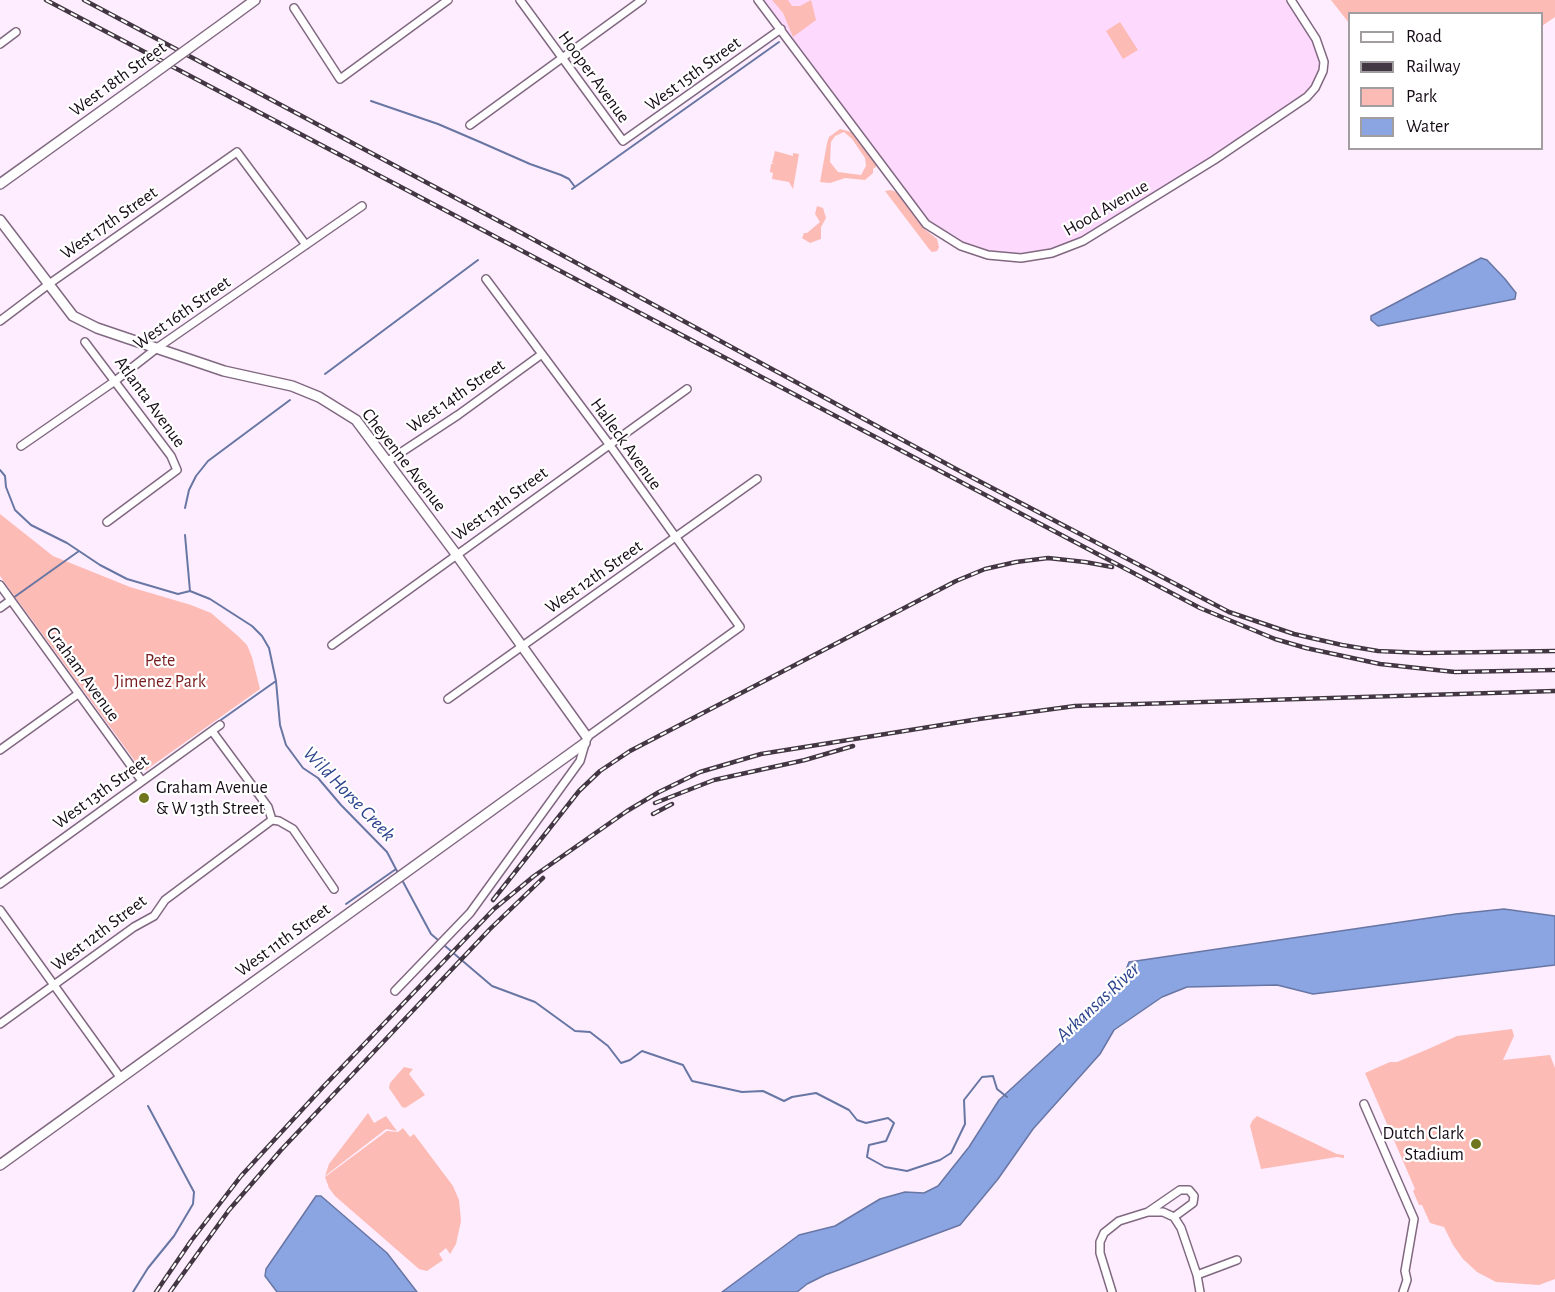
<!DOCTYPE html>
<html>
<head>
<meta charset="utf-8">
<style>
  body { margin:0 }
  #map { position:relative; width:1555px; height:1292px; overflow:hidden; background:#feedfe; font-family:"Alegreya Sans",sans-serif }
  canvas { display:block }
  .legend { position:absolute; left:1348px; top:12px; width:195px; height:138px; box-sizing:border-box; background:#fff; border:2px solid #a19da1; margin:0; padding:8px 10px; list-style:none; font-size:18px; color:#150b15 }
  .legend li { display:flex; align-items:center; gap:12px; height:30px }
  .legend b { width:30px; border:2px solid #a19da1 }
</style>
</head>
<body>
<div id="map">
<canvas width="1555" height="1292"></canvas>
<ul class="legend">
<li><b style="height:8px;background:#fff"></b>Road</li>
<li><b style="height:8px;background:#423742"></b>Railway</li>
<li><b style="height:16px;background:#fdbbb5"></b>Park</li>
<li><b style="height:16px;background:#8ba4e2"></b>Water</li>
</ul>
</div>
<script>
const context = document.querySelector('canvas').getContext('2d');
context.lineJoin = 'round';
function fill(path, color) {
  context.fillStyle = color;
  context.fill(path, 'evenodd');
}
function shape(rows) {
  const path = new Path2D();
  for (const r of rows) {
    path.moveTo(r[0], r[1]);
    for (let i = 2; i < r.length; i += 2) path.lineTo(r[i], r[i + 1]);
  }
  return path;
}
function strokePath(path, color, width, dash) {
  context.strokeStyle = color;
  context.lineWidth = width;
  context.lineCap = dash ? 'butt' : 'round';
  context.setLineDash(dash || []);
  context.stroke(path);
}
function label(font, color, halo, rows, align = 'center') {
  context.font = font + ' "Alegreya Sans",sans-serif';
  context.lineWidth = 4.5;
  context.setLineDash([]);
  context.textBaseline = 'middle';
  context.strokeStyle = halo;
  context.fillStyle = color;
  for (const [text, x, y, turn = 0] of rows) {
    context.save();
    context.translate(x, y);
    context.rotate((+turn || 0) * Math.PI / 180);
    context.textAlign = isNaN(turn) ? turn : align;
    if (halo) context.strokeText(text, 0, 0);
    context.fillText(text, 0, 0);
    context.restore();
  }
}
fill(shape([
  [762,0,1291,0,1313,34,1323,71,1306,97,1083,240,1036,256,988,254,961,246,931,227]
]), '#fddafd');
fill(shape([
  [772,0,788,0,792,6,800,6,811,0,816,20,793,37,783,13],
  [1331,0,1555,0,1555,17,1542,26,1542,14,1350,14,1349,23],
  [1120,22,1138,50,1123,59,1106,31],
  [840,129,851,132,877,166,873,169,873,173,865,180,845,178,830,183,820,182,827,143,829,137],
  [844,132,852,139,865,158,866,166,861,175,838,172,830,162,831,142,835,136],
  [775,151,793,156,793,153,799,154,793,189,789,182,772,179,773,173,770,172,771,164,774,164,772,163],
  [891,190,896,192,923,228,937,239,939,247,937,251,932,252,929,249,885,191],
  [817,206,823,208,826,218,821,227,821,239,810,243,802,238,804,233,807,233,820,222,815,214],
  [0,514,53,556,130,587,191,605,211,613,238,636,247,645,252,657,260,689,146,770,140,768,0,576],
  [1512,1029,1514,1036,1503,1060,1550,1055,1555,1068,1555,1279,1539,1285,1496,1282,1477,1272,1463,1259,1453,1245,1444,1227,1430,1223,1422,1205,1419,1205,1413,1191,1415,1189,1365,1073,1390,1062,1397,1062,1426,1050,1457,1036],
  [404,1067,413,1069,409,1074,425,1095,405,1108,402,1107,389,1088,390,1083],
  [368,1113,374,1123,386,1116,397,1131,386,1129,325,1176,329,1164],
  [1257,1116,1337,1154,1344,1155,1344,1158,1337,1157,1261,1169,1250,1126,1252,1121],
  [403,1128,410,1137,414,1134,453,1186,459,1200,461,1221,456,1244,450,1254,446,1248,439,1254,443,1260,427,1271,419,1269,335,1196,329,1188,325,1177,387,1131,398,1132]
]), '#fdbbb5');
const water = shape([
  [1481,258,1487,260,1505,279,1516,293,1515,299,1378,326,1371,320,1371,316,1481,258],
  [1504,909,1555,916,1555,965,1313,994,1277,985,1187,987,1162,997,1114,1030,1100,1054,1033,1129,998,1179,960,1225,825,1275,807,1284,797,1292,722,1292,799,1235,835,1226,880,1199,905,1192,924,1193,938,1186,969,1147,999,1100,1089,1017,1124,975,1129,962,1456,914,1504,909],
  [316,1196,321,1196,387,1253,417,1292,277,1292,265,1276,266,1269,316,1196]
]);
fill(water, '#8ba4e2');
strokePath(water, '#6876a4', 1.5);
strokePath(shape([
  [371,101,438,124,480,142,530,164,561,175,569,179,575,187],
  [572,189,779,42],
  [325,374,478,260],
  [0,470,5,476,6,487,15,510,31,525,67,543,100,565,127,579,178,594,190,591,210,599,252,626,262,636,269,648,276,681,280,725,286,745,303,768,318,778,341,805,387,852,398,873],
  [185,508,189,490,196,476,208,461,290,400],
  [185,535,190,591],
  [13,598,79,551],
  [218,722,276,681],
  [401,878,431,934,492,986,535,1002,575,1031,590,1032,608,1046,621,1063,630,1060,642,1051,683,1065,692,1081,742,1092,763,1091,784,1101,792,1097,816,1093,849,1110,857,1120,866,1123,888,1118,894,1123,886,1141,869,1145,867,1157,885,1167,907,1171,940,1160,951,1153,965,1124,964,1100,982,1077,993,1076,997,1089,1007,1097],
  [346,904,396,869],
  [133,1292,148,1268,174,1236,193,1204,194,1192,148,1106]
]), '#6876a4', 2);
const minor = shape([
  [520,0,623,141,781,29],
  [758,0,926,224,961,246,988,255,1021,258,1052,253,1083,241,1214,160,1307,97,1315,88,1323,71,1324,62,1316,39,1291,0],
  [294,8,340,79,448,0],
  [0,44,16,32],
  [470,125,642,0],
  [0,321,49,284,237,152,306,245],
  [85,342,171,456,177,470,107,522],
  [21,446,115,381,157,348,362,206],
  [388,461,458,415,542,354],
  [0,585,142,781],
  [0,608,11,600],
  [332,645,687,389],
  [448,699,757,479],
  [212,731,268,807,272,820],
  [0,750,78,694],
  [272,820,279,821,293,829,334,889],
  [0,884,220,725],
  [0,910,120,1077],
  [395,991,470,913,580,761,587,737,740,627,609,444,486,279],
  [0,1024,134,927,154,916,165,900,272,820],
  [1364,1104,1414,1219,1405,1271,1407,1280,1403,1292],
  [1148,1212,1180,1190,1189,1190,1194,1196,1193,1203,1174,1217],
  [1197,1275,1237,1260],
  [1112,1292,1100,1253,1100,1242,1104,1233,1119,1221,1148,1212,1163,1212,1174,1217,1181,1228,1197,1275,1200,1292]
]);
const tertiary = shape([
  [225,22,255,0],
  [0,184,142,82],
  [0,220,73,316,97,328,224,371,292,386,319,397,356,420,456,554,587,737],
  [0,1165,585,743]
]);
strokePath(minor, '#816881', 10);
strokePath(tertiary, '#816881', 12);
strokePath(minor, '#fff', 7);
strokePath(tertiary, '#fff', 9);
const rail = shape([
  [46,0,1200,608,1275,639,1306,648,1380,664,1455,672,1555,670],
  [84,0,527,236,956,469,1229,612,1294,634,1342,645,1378,651,1424,653,1555,651],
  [655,803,714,780,805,760,853,746],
  [653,814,672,804],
  [493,900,579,791,600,771,630,751,956,581,985,569,1016,562,1048,558,1085,562,1112,567],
  [156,1292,191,1241,241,1176,323,1087,494,909,534,876,627,811,659,792,700,772,761,754,979,719,1075,706,1555,691],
  [170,1292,229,1210,281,1150,490,929,543,878]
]);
strokePath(rail, '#423742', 4.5);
strokePath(rail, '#fff', 2, [7]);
const tertiaryBridge = shape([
  [142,82,225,22]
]);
strokePath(tertiaryBridge, '#816881', 12, []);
strokePath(tertiaryBridge, '#fff', 9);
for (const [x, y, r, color] of [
  [144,798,6,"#71761e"],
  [1476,1144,6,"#71761e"]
]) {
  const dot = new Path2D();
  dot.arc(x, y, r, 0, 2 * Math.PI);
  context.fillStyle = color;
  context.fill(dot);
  strokePath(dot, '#fff', 2);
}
label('18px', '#150b15', '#fff', [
  ["West 15th Street",693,74,-36],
  ["Hooper Avenue",594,77,54],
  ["West 18th Street",118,79,-36],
  ["Hood Avenue",1106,208,-30],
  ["West 17th Street",109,223,-35],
  ["West 16th Street",182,313,-35],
  ["West 14th Street",456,396,-35],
  ["Atlanta Avenue",150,402,54],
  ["Halleck Avenue",626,444,54],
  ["Cheyenne Avenue",404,460,52],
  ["West 13th Street",500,504,-36],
  ["West 12th Street",594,577,-35],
  ["Graham Avenue",83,674,54],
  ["West 13th Street",101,792,-36],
  ["West 12th Street",99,933,-37],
  ["West 11th Street",283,940,-36]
]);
label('18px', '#771c1e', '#fff', [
  ["Pete",160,661],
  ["Jimenez Park",160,682]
]);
label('18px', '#150b15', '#fff', [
  ["Graham Avenue",156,788],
  ["& W 13th Street",156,809],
  ["Dutch Clark",1464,1134,"right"],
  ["Stadium",1464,1155,"right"]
], 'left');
label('italic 20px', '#2d448e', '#fff', [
  ["Wild Horse Creek",349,794,46],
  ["Arkansas River",1098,1002,-43]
]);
</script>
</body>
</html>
